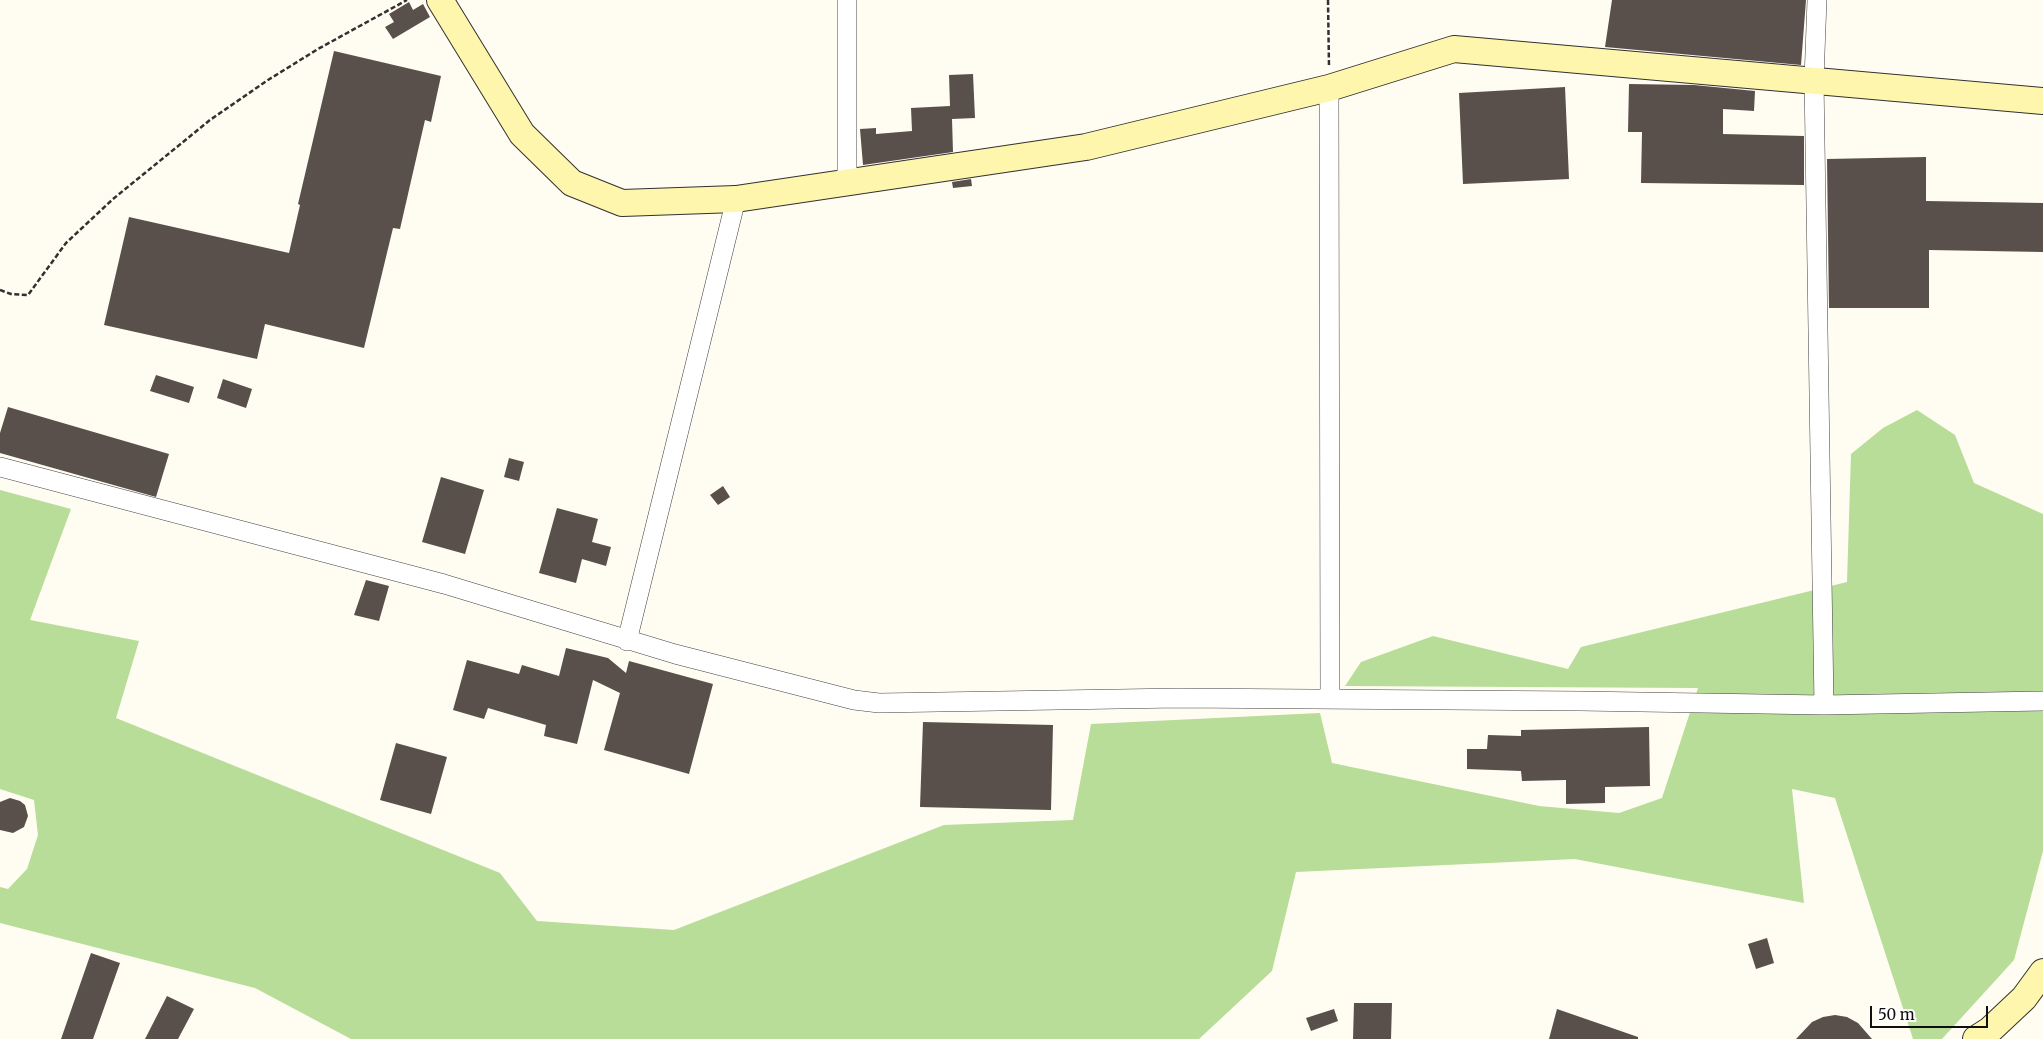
<!DOCTYPE html>
<html>
<head>
<meta charset="utf-8">
<style>
  body { margin:0 }
  #map { position:relative; width:2043px; height:1039px; overflow:hidden; background:#fffcf2; font-family:Merriweather,serif }
  canvas { display:block }
  .scale { position:absolute; left:1870px; top:1006px; width:118px; height:22px; box-sizing:border-box; border:2px solid #0f0f0f; border-top:0; padding-left:6px; font-size:15px; line-height:18px; white-space:nowrap; color:#0f0f0f; -webkit-text-stroke:4px #fff; paint-order:stroke }
</style>
</head>
<body>
<div id="map">
<canvas width="2043" height="1039"></canvas>
<div class="scale">50 m</div>
</div>
<script>
const context = document.querySelector('canvas').getContext('2d');
context.lineJoin = 'round';
function fill(path, color) {
  context.fillStyle = color;
  context.fill(path, 'evenodd');
}
function shape(rows) {
  const path = new Path2D();
  for (const r of rows) {
    path.moveTo(r[0], r[1]);
    for (let i = 2; i < r.length; i += 2) path.lineTo(r[i], r[i + 1]);
  }
  return path;
}
function strokePath(path, color, width, dash) {
  context.strokeStyle = color;
  context.lineWidth = width;
  context.lineCap = dash ? 'butt' : 'round';
  context.setLineDash(dash || []);
  context.stroke(path);
}
fill(shape([
  [1917,410,1955,435,1974,483,2043,514,2043,851,2014,960,1942,1039,1913,1039,1835,798,1792,789,1804,903,1575,859,1296,872,1272,971,1199,1039,351,1039,255,988,0,923,0,887,8,889,27,869,38,835,34,800,0,789,0,490,71,509,30,620,139,641,116,718,500,873,537,921,674,930,944,825,1073,820,1091,724,1320,713,1332,763,1539,806,1619,813,1662,798,1698,688,1345,686,1361,662,1433,636,1568,669,1581,647,1847,582,1851,454,1883,428]
]), '#b7dd98');
fill(shape([
  [1612,0,1806,0,1801,65,1605,47],
  [409,2,413,10,423,4,430,17,393,39,385,27,394,22,389,14],
  [334,51,441,76,431,122,425,120,400,229,393,228,364,348,265,324,257,359,104,325,129,217,289,253,300,205,298,204],
  [973,74,975,118,952,119,953,152,863,165,860,129,876,128,876,134,912,131,911,108,950,106,949,75],
  [1629,84,1694,85,1755,91,1754,111,1723,109,1723,134,1804,136,1804,185,1641,183,1642,132,1628,132],
  [1565,87,1569,179,1463,184,1459,93],
  [1926,157,1926,201,2043,203,2043,252,1929,250,1929,308,1829,308,1827,159],
  [971,179,972,186,953,188,952,182],
  [156,375,194,387,189,403,150,391],
  [223,379,252,389,246,408,217,398],
  [8,407,169,454,156,497,0,453,0,433],
  [509,458,524,462,519,481,504,477],
  [441,477,484,490,465,554,422,542],
  [723,486,730,497,718,505,710,495],
  [557,508,598,519,592,542,611,547,606,566,582,559,576,583,539,573],
  [366,580,389,586,379,621,354,615],
  [566,648,608,658,626,673,629,661,713,684,689,774,604,750,620,693,593,680,577,744,544,736,546,725,488,708,484,719,453,710,467,660,519,674,522,665,559,676],
  [923,722,1053,725,1051,810,920,807],
  [1649,727,1650,786,1605,787,1605,803,1566,804,1566,780,1522,781,1521,771,1467,769,1467,749,1487,749,1488,735,1521,736,1521,730],
  [396,743,447,757,431,814,380,800],
  [10,798,20,801,25,805,28,816,24,827,13,833,0,830,0,802],
  [1767,938,1774,963,1756,969,1748,944],
  [91,953,120,963,93,1039,61,1039],
  [167,996,194,1009,178,1039,145,1039],
  [1354,1003,1392,1003,1391,1039,1353,1039],
  [1334,1009,1338,1021,1311,1031,1306,1018],
  [1557,1009,1638,1037,1638,1039,1549,1039],
  [1835,1015,1847,1017,1858,1023,1872,1039,1796,1039,1812,1022,1823,1017]
]), '#59504b');
const street = shape([
  [1817,0,1814,80,1824,705],
  [1329,88,1330,699],
  [847,182,847,0],
  [0,467,444,584,675,654,854,700,879,703,1178,698,1580,701,1824,705,2043,701],
  [627,641,736,199]
]);
const secondary = shape([
  [440,0,522,134,572,183,622,203,736,199,1086,147,1329,88,1454,49,2043,101],
  [1976,1039,1990,1030,2024,998,2043,972]
]);
strokePath(street, '#424242', 20);
strokePath(secondary, '#313131', 28);
strokePath(shape([
  [1328,0,1329,67],
  [0,290,11,294,28,295,66,243,113,199,210,120,268,80,318,49,407,0]
]), '#313131', 2.5, [5, 2.5]);
strokePath(street, '#fff', 19);
strokePath(secondary, '#fff6ad', 26);
</script>
</body>
</html>
